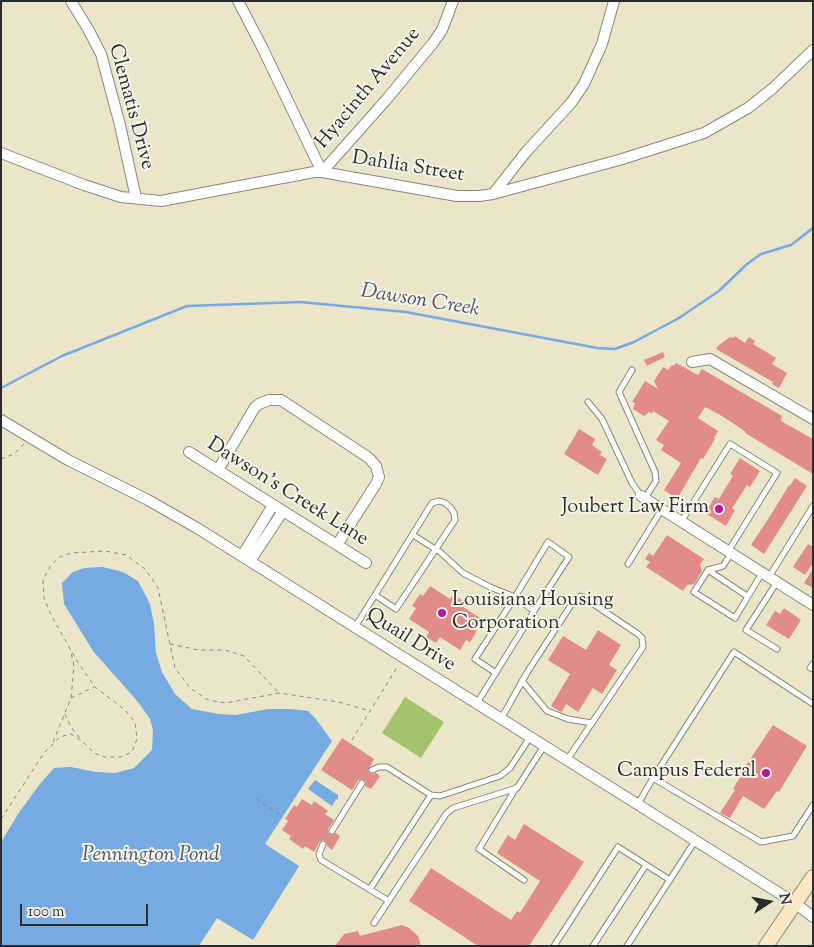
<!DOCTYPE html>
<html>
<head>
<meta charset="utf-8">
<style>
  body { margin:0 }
  #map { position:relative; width:814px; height:947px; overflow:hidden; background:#ebe5c9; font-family:"Sorts Mill Goudy",serif }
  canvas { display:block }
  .frame { position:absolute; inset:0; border:2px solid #2b2b2b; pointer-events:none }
  .north { position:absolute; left:744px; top:877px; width:50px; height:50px; -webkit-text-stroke:4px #f7f3e8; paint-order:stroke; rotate:79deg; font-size:14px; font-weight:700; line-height:20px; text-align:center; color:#2b2b2b }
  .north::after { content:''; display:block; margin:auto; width:18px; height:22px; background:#2b2b2b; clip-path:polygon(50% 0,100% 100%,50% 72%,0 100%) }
  .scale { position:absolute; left:20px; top:904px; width:128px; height:22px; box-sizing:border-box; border:2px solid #2b2b2b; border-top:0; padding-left:6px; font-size:15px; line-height:18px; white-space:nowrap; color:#2b2b2b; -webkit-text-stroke:4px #f7f3e8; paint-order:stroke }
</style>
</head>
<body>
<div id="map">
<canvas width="814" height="947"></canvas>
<div class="frame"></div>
<div class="north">N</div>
<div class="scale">100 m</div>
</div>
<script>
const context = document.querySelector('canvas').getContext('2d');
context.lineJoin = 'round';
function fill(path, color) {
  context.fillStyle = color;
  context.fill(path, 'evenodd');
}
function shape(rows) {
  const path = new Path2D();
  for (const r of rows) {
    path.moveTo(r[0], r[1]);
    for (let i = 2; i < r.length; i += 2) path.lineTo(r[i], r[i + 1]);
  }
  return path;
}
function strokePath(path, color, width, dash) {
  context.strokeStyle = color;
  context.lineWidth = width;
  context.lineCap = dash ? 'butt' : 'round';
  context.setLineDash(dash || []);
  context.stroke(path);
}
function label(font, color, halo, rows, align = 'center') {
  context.font = font + ' "Sorts Mill Goudy",serif';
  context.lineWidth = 4;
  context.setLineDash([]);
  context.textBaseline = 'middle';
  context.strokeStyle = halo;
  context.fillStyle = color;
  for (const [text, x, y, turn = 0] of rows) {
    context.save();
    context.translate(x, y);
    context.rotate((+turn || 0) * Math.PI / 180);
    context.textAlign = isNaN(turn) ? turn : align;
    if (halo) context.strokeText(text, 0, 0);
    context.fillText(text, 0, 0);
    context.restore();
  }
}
fill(shape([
  [405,697,444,722,421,758,382,733]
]), '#a2c36c');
fill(shape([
  [103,567,123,572,138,581,150,604,154,624,156,653,162,672,175,694,192,709,219,714,236,715,268,709,291,709,308,711,315,718,332,741,265,844,299,866,253,940,217,918,199,946,1,946,1,842,20,811,40,784,54,768,71,767,96,772,115,773,134,768,152,750,153,730,150,719,138,702,93,651,64,604,62,583,73,572,84,568],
  [315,780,338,795,338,800,336,799,332,806,308,789]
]), '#76aae3');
strokePath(shape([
  [1,388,62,356,187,306,300,302,406,312,597,348,615,349,634,342,679,318,719,291,747,264,761,254,791,245,813,228]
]), '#76aae3', 2.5);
fill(shape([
  [735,336,745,343,749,337,755,341,753,344,776,358,772,364,787,373,779,388,772,384,773,382,716,349,719,345,730,337,733,338],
  [663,352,665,357,647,366,644,360],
  [676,363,698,375,702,369,782,416,781,421,813,439,813,474,745,433,746,432,722,416,705,407,698,418,718,431,714,438,715,439,703,459,701,458,677,499,664,490,681,463,661,450,664,445,656,440,669,421,653,411,652,414,649,412,644,416,633,409,635,403,632,402,645,381,658,389,654,381,663,367,668,370,672,365,674,366],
  [579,429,595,439,592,445,602,452,600,455,607,459,598,475,564,454],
  [740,458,760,471,750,487,747,485,742,493,732,508,735,510,726,526,705,513,715,497,719,499,728,484,733,476,730,474],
  [795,478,807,486,764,554,751,545,772,513,789,485,790,486],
  [667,535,704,559,700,564,702,571,694,584,687,585,683,591,646,567,650,562,645,559,649,553,653,556],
  [808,544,813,547,813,563,805,575,793,567],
  [813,569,813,588,804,583],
  [430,586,450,599,453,594,463,601,460,605,480,618,473,629,477,631,470,642,466,640,460,650,440,637,436,643,426,637,429,632,409,619,416,608,412,606,420,594,423,596],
  [784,608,801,620,789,639,766,625,775,611,780,614],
  [598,630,621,645,609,665,617,670,602,694,593,688,578,712,566,704,562,712,559,711,551,706,570,674,548,660,563,636,586,650],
  [773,725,807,746,779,792,777,791,764,809,743,796,730,818,720,813,735,790,733,789,740,777,739,776],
  [342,738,374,759,368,771,371,774,376,773,380,776,371,789,365,786,366,781,362,779,358,781,352,790,321,770],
  [302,799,312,805,314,801,328,811,325,814,334,820,328,829,328,833,331,835,336,833,340,836,332,850,327,846,326,841,323,840,320,841,314,852,305,846,303,849,289,839,291,836,282,830,288,821,285,819,294,805,297,807],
  [524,824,584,862,529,946,478,946,409,901,431,868,511,920,517,911,520,913,540,881,497,853,508,835,515,840],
  [402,925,409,928,418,936,421,946,335,946,344,934,358,931,360,936]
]), '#e18c8a');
const service = shape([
  [632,370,619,392,655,472,656,481,645,498],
  [588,402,602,419,632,483,641,496],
  [681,522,730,444,777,473,729,550],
  [413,535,440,552,463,573,490,587,515,597,534,611,477,703],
  [628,564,662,509],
  [708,570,723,566,732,552],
  [769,577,813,506],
  [747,596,708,570,694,592,735,618,762,573],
  [355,627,375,595,432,503,439,501,445,503,450,507,454,513,455,520,396,609,375,595],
  [777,649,746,630,777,582],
  [813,664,810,668,813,669],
  [496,673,475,659,515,597,548,542,569,557,534,611],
  [522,681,547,711,568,719,592,723],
  [501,719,528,671,575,599,581,596,586,599,638,634,642,638,643,647,567,760],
  [372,770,379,767,387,767,431,795,440,796,500,776,510,768,530,737],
  [653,778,761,842,793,836,813,805],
  [516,788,479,849,524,880],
  [638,804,653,778,734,652,813,704],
  [332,831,362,783],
  [323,844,319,854,321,860,389,901],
  [370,889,431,795],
  [374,923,446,814,453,808,517,788,544,746],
  [554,946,618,847,670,880],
  [593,946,646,865],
  [627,946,695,841]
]);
const minor = shape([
  [71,1,88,29,101,54,120,125,136,198],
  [238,1,262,47,322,172,386,100,433,43,442,30,453,1],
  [1,153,84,185,121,197,161,201,314,172,322,172,457,196,479,196,493,194,619,160,704,133,748,108,772,89,813,50],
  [493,194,526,152,571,103,584,84,602,44,614,1],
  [692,362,710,359,813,419],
  [1,420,68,460,148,500,197,528,795,903,813,917],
  [189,452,366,563],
  [218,470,255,407,259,404,269,400,281,400,369,458,376,466,379,477,376,484,337,545],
  [641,496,813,605],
  [242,556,273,505],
  [250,561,283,511]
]);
const secondary = shape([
  [766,946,813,877]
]);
strokePath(service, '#8b887a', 7);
strokePath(minor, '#8b887a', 12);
strokePath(secondary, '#8b887a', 16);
strokePath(shape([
  [1,459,14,454,24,444],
  [170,644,198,650,225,650,244,656,278,692],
  [71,698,94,687],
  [65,714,71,727,82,741],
  [352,740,398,666],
  [53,742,71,698,74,666,71,653],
  [256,799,283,817],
  [1,819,44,753,60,737,71,734,83,742,94,753,105,757,121,757,132,752,137,739,135,722,125,710,95,687,77,661,51,615,44,598,43,580,51,565,60,557,71,553,105,551,126,555,145,569,158,588,175,668,190,688,208,700,226,703,279,693,339,702,370,711]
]), '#8b887a', 1, [4, 4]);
strokePath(service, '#fff', 5);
strokePath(minor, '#fff', 10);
strokePath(secondary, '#f8e8c3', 14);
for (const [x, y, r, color] of [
  [719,509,5,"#b5179e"],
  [442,613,5,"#b5179e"],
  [766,773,5,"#b5179e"]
]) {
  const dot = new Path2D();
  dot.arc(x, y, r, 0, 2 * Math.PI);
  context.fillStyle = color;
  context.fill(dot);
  strokePath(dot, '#f7f3e8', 2);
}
label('20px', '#2b2b2b', '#f7f3e8', [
  ["Hyacinth Avenue",369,89,-50],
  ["Clematis Drive",130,107,75],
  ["Dahlia Street",408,168,9],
  ["Dawson's Creek Lane",287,493,32],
  ["Quail Drive",410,641,32]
]);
label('20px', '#2b2b2b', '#f7f3e8', [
  ["Joubert Law Firm",709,509],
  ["Louisiana Housing",452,602,"left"],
  ["Corporation",452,625,"left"],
  ["Campus Federal",756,773]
], 'right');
label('italic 21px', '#45576b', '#f7f3e8', [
  ["Dawson Creek",420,302,9],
  ["Pennington Pond",151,856]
]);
</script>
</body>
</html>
